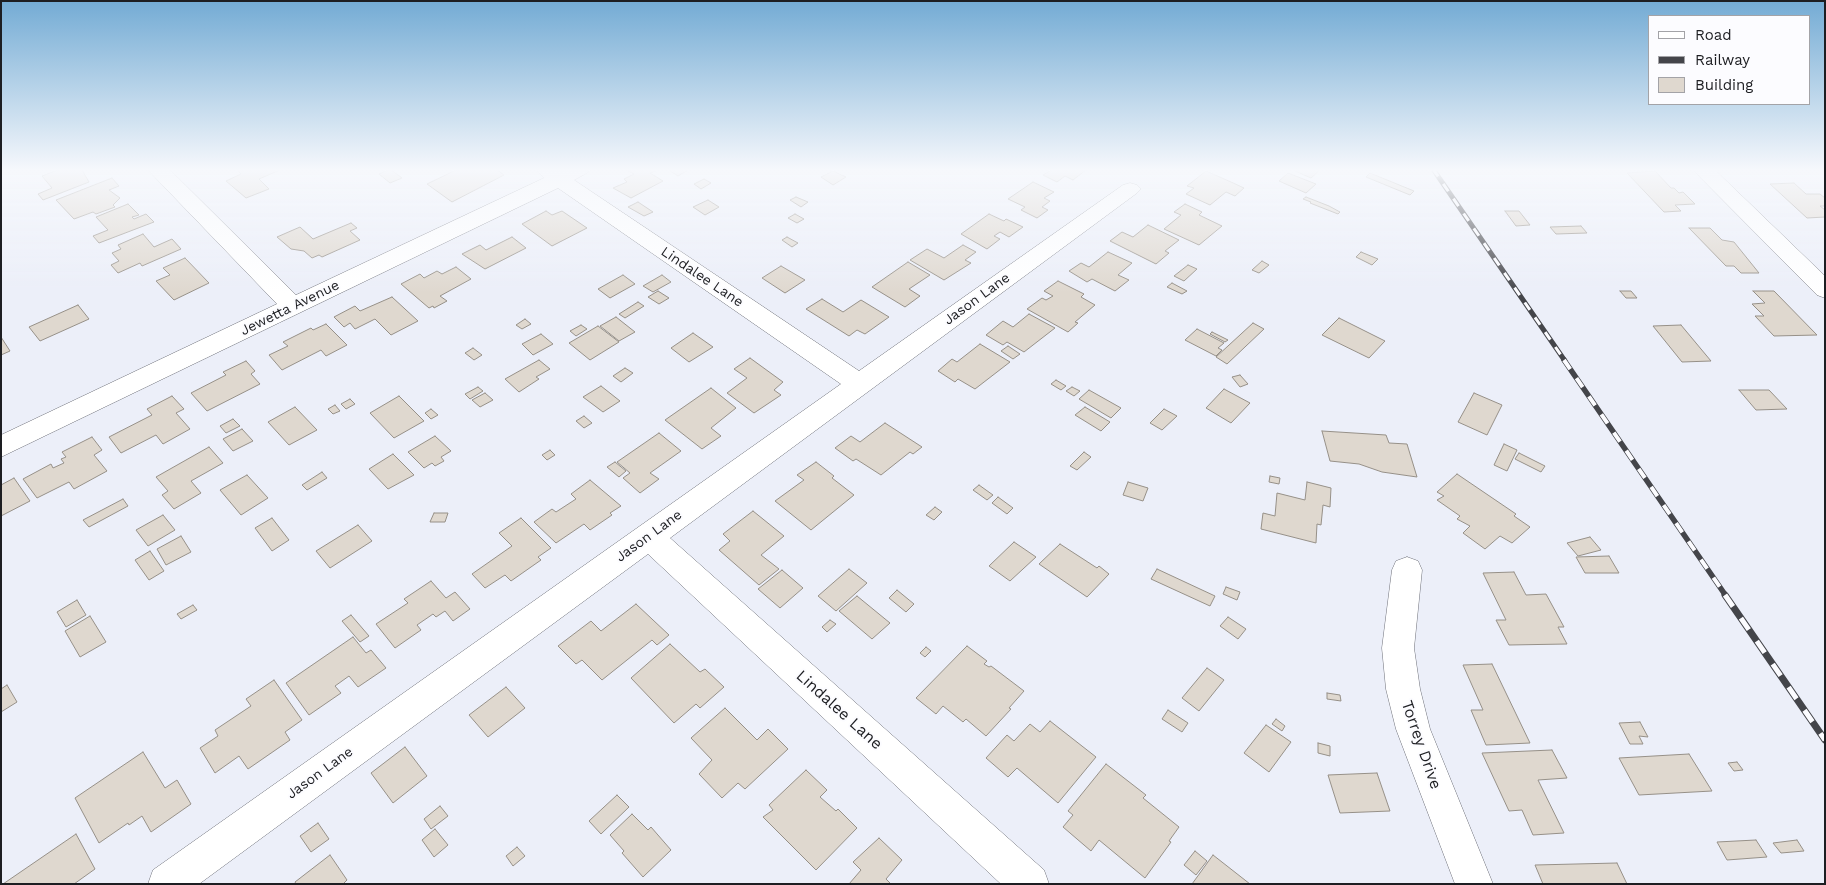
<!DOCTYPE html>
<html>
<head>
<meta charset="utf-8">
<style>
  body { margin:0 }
  #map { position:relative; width:1826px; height:885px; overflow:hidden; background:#eceff9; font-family:"Work Sans",sans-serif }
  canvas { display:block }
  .frame { position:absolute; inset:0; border:2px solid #1d1e22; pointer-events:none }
  .legend { position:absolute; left:1648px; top:15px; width:162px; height:90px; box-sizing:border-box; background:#fcfcff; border:1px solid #a3a3a7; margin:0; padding:6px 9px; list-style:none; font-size:15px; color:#1d1e22 }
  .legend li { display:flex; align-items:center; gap:10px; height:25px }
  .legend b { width:25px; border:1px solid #a3a3a7 }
</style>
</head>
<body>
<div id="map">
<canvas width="1826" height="885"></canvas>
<div class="frame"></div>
<ul class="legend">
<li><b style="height:6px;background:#fff"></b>Road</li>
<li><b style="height:6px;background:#44454a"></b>Railway</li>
<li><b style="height:14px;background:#dfd8cf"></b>Building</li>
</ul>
</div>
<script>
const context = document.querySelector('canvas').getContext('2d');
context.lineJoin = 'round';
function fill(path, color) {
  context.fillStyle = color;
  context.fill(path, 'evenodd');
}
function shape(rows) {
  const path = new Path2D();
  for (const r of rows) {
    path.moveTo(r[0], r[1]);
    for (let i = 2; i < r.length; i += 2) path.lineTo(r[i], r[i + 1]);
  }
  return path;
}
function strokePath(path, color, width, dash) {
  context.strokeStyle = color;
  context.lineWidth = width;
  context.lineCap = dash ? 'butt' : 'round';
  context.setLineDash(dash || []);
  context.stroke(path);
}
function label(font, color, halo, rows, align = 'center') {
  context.font = font + ' "Work Sans",sans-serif';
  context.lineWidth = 4;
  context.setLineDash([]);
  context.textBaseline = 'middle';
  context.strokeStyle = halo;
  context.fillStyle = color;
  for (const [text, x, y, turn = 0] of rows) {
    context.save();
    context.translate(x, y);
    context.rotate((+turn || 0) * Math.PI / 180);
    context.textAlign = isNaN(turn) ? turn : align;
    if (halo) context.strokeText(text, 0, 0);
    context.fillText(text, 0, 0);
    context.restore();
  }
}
const building = shape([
  [60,169,86,169,82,170,89,182,43,200,38,194,52,188,42,176,60,169],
  [236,169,279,169,280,170,259,179,269,189,246,198,226,181,241,174,236,169],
  [390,169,402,178,390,183,379,174,390,169],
  [458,169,496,169,504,175,452,202,427,184,458,169],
  [633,169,654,169,656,171,650,173,663,181,631,198,613,188,627,182,624,179,634,174,628,171,633,169],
  [667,169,690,169,678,176,667,169],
  [1053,169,1085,169,1086,170,1073,180,1065,176,1057,182,1043,175,1053,169],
  [1297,169,1321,169,1311,178,1295,171,1297,169],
  [833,171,846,177,833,185,821,177,833,171],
  [1206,171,1231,182,1244,188,1235,196,1226,192,1210,205,1186,194,1194,188,1187,186,1206,171],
  [1655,171,1671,188,1674,188,1679,193,1683,192,1695,204,1675,205,1681,211,1664,212,1627,173,1655,171],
  [1288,173,1316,184,1306,193,1279,181,1288,173],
  [1370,173,1414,191,1410,195,1366,177,1370,173],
  [112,178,119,186,109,190,120,198,113,205,115,207,96,214,93,212,74,219,56,200,112,178],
  [704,179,711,183,701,189,694,184,704,179],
  [1033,182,1054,192,1044,198,1050,201,1042,207,1048,210,1037,218,1021,210,1025,207,1008,199,1033,182],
  [1794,183,1806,194,1820,194,1825,198,1825,206,1820,206,1825,210,1825,217,1807,218,1770,184,1794,183],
  [796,197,808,202,801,207,790,200,796,197],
  [1306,197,1329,206,1340,212,1338,214,1310,203,1311,202,1303,199,1306,197],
  [708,200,719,207,705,215,693,207,708,200],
  [638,202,653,212,644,216,628,207,638,202],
  [128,204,139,215,132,217,134,219,146,214,154,222,99,243,93,236,108,230,96,217,128,204],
  [1185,204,1202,212,1199,215,1222,226,1199,245,1164,229,1181,215,1174,212,1185,204],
  [546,211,552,215,562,211,587,228,552,246,522,224,546,211],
  [1505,211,1519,211,1530,225,1516,226,1505,211],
  [795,214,804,219,797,223,788,218,795,214],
  [989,214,1004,221,1006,219,1023,227,1009,237,1000,232,994,236,1000,239,987,249,961,234,989,214],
  [351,223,357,228,350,231,360,240,322,257,319,255,312,258,304,251,291,249,277,237,300,227,313,239,351,223],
  [1148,225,1179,240,1165,251,1169,253,1156,264,1110,241,1122,232,1133,237,1148,225],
  [1581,226,1587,233,1556,234,1550,227,1581,226],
  [1689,228,1710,228,1722,240,1734,242,1759,273,1741,273,1734,266,1726,266,1689,228],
  [143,234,154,247,172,239,181,249,142,266,140,263,118,273,111,265,119,261,112,253,121,249,118,245,143,234],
  [512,237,526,248,485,269,462,254,480,245,486,250,512,237],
  [787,237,798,243,792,247,782,240,787,237],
  [963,245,976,252,965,260,971,263,944,280,910,260,927,249,944,258,963,245],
  [1108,252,1132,263,1118,275,1129,280,1115,291,1092,279,1087,282,1069,271,1081,263,1089,267,1108,252],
  [1361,252,1378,259,1372,265,1356,257,1361,252],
  [185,258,209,283,174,300,156,281,170,275,163,268,185,258],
  [1262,261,1269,265,1259,273,1252,270,1262,261],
  [908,262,930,275,909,289,920,296,905,307,872,287,908,262],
  [1188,265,1197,269,1184,281,1174,276,1188,265],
  [781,266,805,280,785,293,762,278,781,266],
  [456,267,471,279,440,296,447,301,434,308,433,306,429,308,401,284,420,274,424,278,437,271,442,274,456,267],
  [623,275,635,284,610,298,598,289,623,275],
  [662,275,671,282,653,292,643,286,662,275],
  [1058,281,1084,294,1081,297,1095,305,1075,322,1078,323,1068,332,1027,309,1042,298,1046,300,1053,296,1044,291,1058,281],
  [1172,283,1187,291,1182,294,1167,287,1172,283],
  [658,291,669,298,659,304,648,297,658,291],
  [1620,291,1631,291,1637,298,1626,298,1620,291],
  [1753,291,1774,291,1817,335,1774,336,1755,316,1764,316,1752,304,1765,303,1753,291],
  [392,297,418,321,391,335,375,319,355,329,350,323,344,327,334,317,355,306,360,311,392,297],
  [822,299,843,312,861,300,889,317,865,334,857,330,849,336,806,309,822,299],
  [638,302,644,306,625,318,619,314,638,302],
  [78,305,89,319,40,341,29,327,78,305],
  [1029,314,1055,328,1024,352,1007,342,1003,345,986,335,1003,321,1013,327,1029,314],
  [616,317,635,332,619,341,600,326,616,317],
  [1339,318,1385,341,1369,358,1322,335,1339,318],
  [525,319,531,324,522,329,516,325,525,319],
  [1253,323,1264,329,1227,364,1216,357,1253,323],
  [326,324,347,345,326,356,321,350,282,370,269,355,288,346,283,342,311,328,313,330,326,324],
  [581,325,587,329,576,336,570,331,581,325],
  [1681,325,1711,361,1682,362,1653,326,1681,325],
  [598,326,619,342,590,360,569,343,598,326],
  [1197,329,1224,343,1218,348,1222,350,1216,356,1185,340,1197,329],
  [1212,332,1228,340,1225,342,1210,334,1212,332],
  [693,333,713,347,689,362,671,348,693,333],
  [541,334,553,344,533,355,522,344,541,334],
  [1,337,10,351,1,355,1,337],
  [980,344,1010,362,975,389,958,379,955,382,938,371,952,359,957,362,980,344],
  [1008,346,1020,354,1013,359,1001,351,1008,346],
  [473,348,482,355,474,360,465,353,473,348],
  [750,358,783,382,774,390,781,395,754,413,727,393,747,378,734,369,750,358],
  [539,360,550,369,536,377,539,379,519,392,505,379,539,360],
  [246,361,255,371,251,374,260,384,207,411,191,393,226,375,223,372,246,361],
  [625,368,633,373,621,382,613,376,625,368],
  [1240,375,1248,384,1240,387,1232,377,1240,375],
  [1056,380,1066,386,1061,390,1051,384,1056,380],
  [601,386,620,401,603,412,583,397,601,386],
  [478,387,483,391,470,399,465,394,478,387],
  [1072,387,1080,391,1074,396,1066,391,1072,387],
  [711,388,736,408,711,428,721,436,702,449,665,420,711,388],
  [1224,389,1250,403,1231,423,1206,408,1224,389],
  [1089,390,1121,408,1111,418,1079,399,1089,390],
  [1739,390,1769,390,1787,409,1756,410,1739,390],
  [485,393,493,400,480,407,472,400,485,393],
  [1474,393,1502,405,1487,435,1458,422,1474,393],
  [172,396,184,409,176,413,190,429,163,444,156,435,121,453,109,437,152,415,147,409,172,396],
  [399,396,424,421,394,438,370,413,399,396],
  [350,399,355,404,346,409,341,404,350,399],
  [335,405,340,411,333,414,328,409,335,405],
  [295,407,317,430,289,445,268,422,295,407],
  [1085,407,1110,422,1101,431,1075,415,1085,407],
  [431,409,438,415,431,419,425,413,431,409],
  [1164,409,1177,416,1162,430,1150,423,1164,409],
  [584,416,592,423,584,428,576,421,584,416],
  [233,419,240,426,226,433,220,426,233,419],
  [885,423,922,447,913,454,910,452,881,475,856,459,853,461,835,448,851,436,860,442,885,423],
  [242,429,253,441,233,451,223,439,242,429],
  [1322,431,1386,435,1389,443,1407,444,1417,477,1382,472,1359,464,1330,461,1322,431],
  [659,433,681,451,650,473,659,479,640,493,623,478,630,473,617,462,659,433],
  [435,436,451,451,441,457,444,461,435,466,432,463,424,468,408,452,435,436],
  [92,437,102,450,94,455,107,471,74,489,69,482,37,498,23,479,51,464,53,468,64,463,61,459,66,457,62,452,92,437],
  [1504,444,1517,450,1507,471,1494,465,1504,444],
  [209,447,223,463,191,481,201,493,174,509,162,495,168,491,156,477,209,447],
  [550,450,555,455,547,460,542,455,550,450],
  [1084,452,1091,457,1077,470,1070,466,1084,452],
  [1519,453,1545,466,1541,472,1515,459,1519,453],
  [393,454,414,475,388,489,369,469,393,454],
  [615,462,626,471,619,477,607,467,615,462],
  [816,462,834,476,832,478,854,495,811,530,775,501,804,480,797,475,816,462],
  [322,472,327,478,307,490,302,485,322,472],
  [1457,474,1516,514,1514,516,1530,527,1512,543,1500,536,1485,549,1463,533,1470,526,1457,519,1460,516,1437,500,1444,496,1437,492,1457,474],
  [247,475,268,498,241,515,220,490,247,475],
  [1270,476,1280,478,1279,484,1269,482,1270,476],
  [14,478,30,501,1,516,1,485,14,478],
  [590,480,621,506,610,513,612,515,590,530,584,524,556,543,534,522,552,509,556,512,576,499,571,494,590,480],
  [1128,482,1148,488,1143,501,1123,495,1128,482],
  [1307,482,1331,488,1330,507,1323,505,1321,525,1317,524,1316,543,1261,529,1263,513,1275,516,1277,493,1305,500,1307,482],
  [979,485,993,495,987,500,973,490,979,485],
  [998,497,1013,508,1007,514,992,503,998,497],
  [123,499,128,506,89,527,83,520,123,499],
  [935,507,942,512,934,520,926,515,935,507],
  [753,511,784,536,761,555,779,569,759,585,719,550,730,541,723,534,753,511],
  [434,513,448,513,445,522,430,522,434,513],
  [163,515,175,530,148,546,136,530,163,515],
  [272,518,289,540,272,551,255,528,272,518],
  [521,518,551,548,538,557,541,560,511,581,505,575,485,588,472,574,512,546,499,533,521,518],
  [358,525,372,541,330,568,316,551,358,525],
  [181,536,191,552,166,565,157,549,181,536],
  [1590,537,1601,550,1578,556,1567,543,1590,537],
  [1014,542,1036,557,1010,581,989,566,1014,542],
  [1060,544,1097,568,1099,566,1109,574,1087,597,1039,564,1060,544],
  [150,551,164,571,149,580,135,560,150,551],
  [1609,556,1619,573,1585,573,1576,557,1609,556],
  [849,569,867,583,836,611,818,596,849,569],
  [1157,569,1215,596,1210,606,1151,579,1157,569],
  [782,570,803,588,780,608,758,589,782,570],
  [1514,572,1526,595,1546,594,1564,627,1558,627,1567,644,1509,645,1496,620,1506,620,1483,573,1514,572],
  [431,581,446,598,455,592,470,609,453,621,445,611,436,617,433,614,417,625,421,630,395,648,376,624,408,603,404,599,431,581],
  [1226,587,1240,592,1237,600,1223,594,1226,587],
  [897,590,914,604,906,612,889,598,897,590],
  [857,596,890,623,872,639,839,611,857,596],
  [77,600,86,615,66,627,57,612,77,600],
  [636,604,669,635,657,645,652,640,602,680,582,660,576,664,558,646,591,621,601,631,636,604],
  [193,605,197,610,181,619,177,614,193,605],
  [351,615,369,636,360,642,342,621,351,615],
  [90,616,106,642,80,657,65,631,90,616],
  [1228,617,1246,629,1238,639,1220,626,1228,617],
  [830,620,836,624,827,632,822,627,830,620],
  [353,637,366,653,371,650,386,668,358,687,349,676,335,686,341,693,309,715,286,683,353,637],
  [670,644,700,672,705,669,724,687,700,708,696,704,674,723,631,678,670,644],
  [967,646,987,661,984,664,989,667,991,666,1024,691,1009,708,1011,709,986,736,966,719,963,722,943,706,936,714,916,698,967,646],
  [926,647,931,651,925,657,920,653,926,647],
  [1492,664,1530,743,1486,745,1471,710,1483,710,1463,665,1492,664],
  [1207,668,1224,680,1199,711,1182,698,1207,668],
  [274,680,302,720,285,732,290,740,248,769,239,756,215,773,200,748,218,736,215,730,251,706,246,699,274,680],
  [7,685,17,702,1,712,1,689,7,685],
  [506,687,525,708,488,737,469,715,506,687],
  [1327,693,1340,695,1341,701,1327,699,1327,693],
  [725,708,757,740,768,729,788,749,745,789,738,783,722,798,699,774,712,760,691,738,725,708],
  [1168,710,1188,723,1182,732,1162,719,1168,710],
  [1276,719,1285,726,1282,731,1272,724,1276,719],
  [1050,721,1096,757,1058,803,1017,768,1008,777,986,758,1007,735,1014,741,1030,724,1040,732,1050,721],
  [1640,722,1648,737,1639,736,1643,744,1630,744,1619,723,1640,722],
  [1266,725,1291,742,1269,772,1244,753,1266,725],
  [1318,743,1330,746,1330,756,1318,753,1318,743],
  [405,747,427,776,393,803,371,773,405,747],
  [1552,750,1567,778,1538,780,1564,833,1533,835,1522,810,1509,811,1482,753,1552,750],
  [143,752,165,788,177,780,191,804,151,832,142,816,129,825,128,823,99,843,75,798,143,752],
  [1689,754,1712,791,1639,795,1619,758,1689,754],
  [1737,762,1743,770,1734,771,1728,763,1737,762],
  [1106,764,1146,795,1143,798,1179,827,1169,841,1171,842,1145,878,1099,840,1091,851,1063,827,1073,815,1068,811,1106,764],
  [806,770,827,790,820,797,836,811,838,809,857,828,816,870,763,817,773,810,769,805,806,770],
  [1377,773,1390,811,1340,813,1328,775,1377,773],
  [617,795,629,807,601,834,589,821,617,795],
  [440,806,448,816,431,829,424,819,440,806],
  [632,814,648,830,651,827,671,850,643,877,622,853,624,851,610,835,632,814],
  [318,823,329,839,311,852,300,836,318,823],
  [435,829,448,845,434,857,422,840,435,829],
  [76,834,95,869,74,884,3,884,76,834],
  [879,838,902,860,886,879,891,884,849,884,861,870,853,862,879,838],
  [1756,840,1767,857,1727,860,1717,842,1756,840],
  [1797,840,1804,851,1781,853,1773,843,1797,840],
  [517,847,525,856,513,866,506,856,517,847],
  [1195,851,1207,861,1196,875,1184,865,1195,851],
  [330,855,347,880,343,884,296,884,295,882,330,855],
  [1213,855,1250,884,1192,884,1213,855],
  [1617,863,1627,884,1543,884,1535,865,1617,863]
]);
fill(building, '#dfd8cf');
strokePath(building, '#969088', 1);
const minor = shape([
  [147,169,169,169,296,295,544,178,537,171,538,169,590,169,587,173,574,180,859,371,1123,185,1130,183,1137,185,1141,189,1137,193,670,538,1044,870,1049,884,1001,884,648,554,199,884,148,884,153,870,841,384,558,188,1,457,1,435,277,304,147,169],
  [1692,169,1714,169,1825,276,1825,298,1817,295,1692,169],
  [1407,557,1418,561,1422,570,1414,648,1420,689,1430,729,1493,884,1455,884,1396,729,1386,689,1382,648,1392,570,1396,561,1407,557]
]);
strokePath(minor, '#6e7079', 1);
fill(minor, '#fff');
const railFar2 = shape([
  [1433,169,1565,361]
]);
const railFar1 = shape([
  [1564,360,1726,596]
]);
const rail = shape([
  [1725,595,1825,740]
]);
strokePath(railFar2, '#44454a', 5);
strokePath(railFar1, '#44454a', 5.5);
strokePath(rail, '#44454a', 7);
strokePath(railFar2, '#fcfcff', 3, [9]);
strokePath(railFar1, '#fcfcff', 4, [11]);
strokePath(rail, '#fcfcff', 5, [14]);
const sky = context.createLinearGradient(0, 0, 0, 293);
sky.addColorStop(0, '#73abd4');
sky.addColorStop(0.58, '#f6f8fc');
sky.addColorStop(1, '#f6f8fc00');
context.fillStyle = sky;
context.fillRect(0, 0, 1826, 293);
label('14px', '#1d1e22', '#fcfcff', [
  ["Lindalee Lane",702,277,34],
  ["Jason Lane",977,299,-36],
  ["Jewetta Avenue",290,308,-26],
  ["Jason Lane",649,536,-36],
  ["Jason Lane",320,773,-36]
]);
label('16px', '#1d1e22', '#fcfcff', [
  ["Lindalee Lane",839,710,42],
  ["Torrey Drive",1421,745,71]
]);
</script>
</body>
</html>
